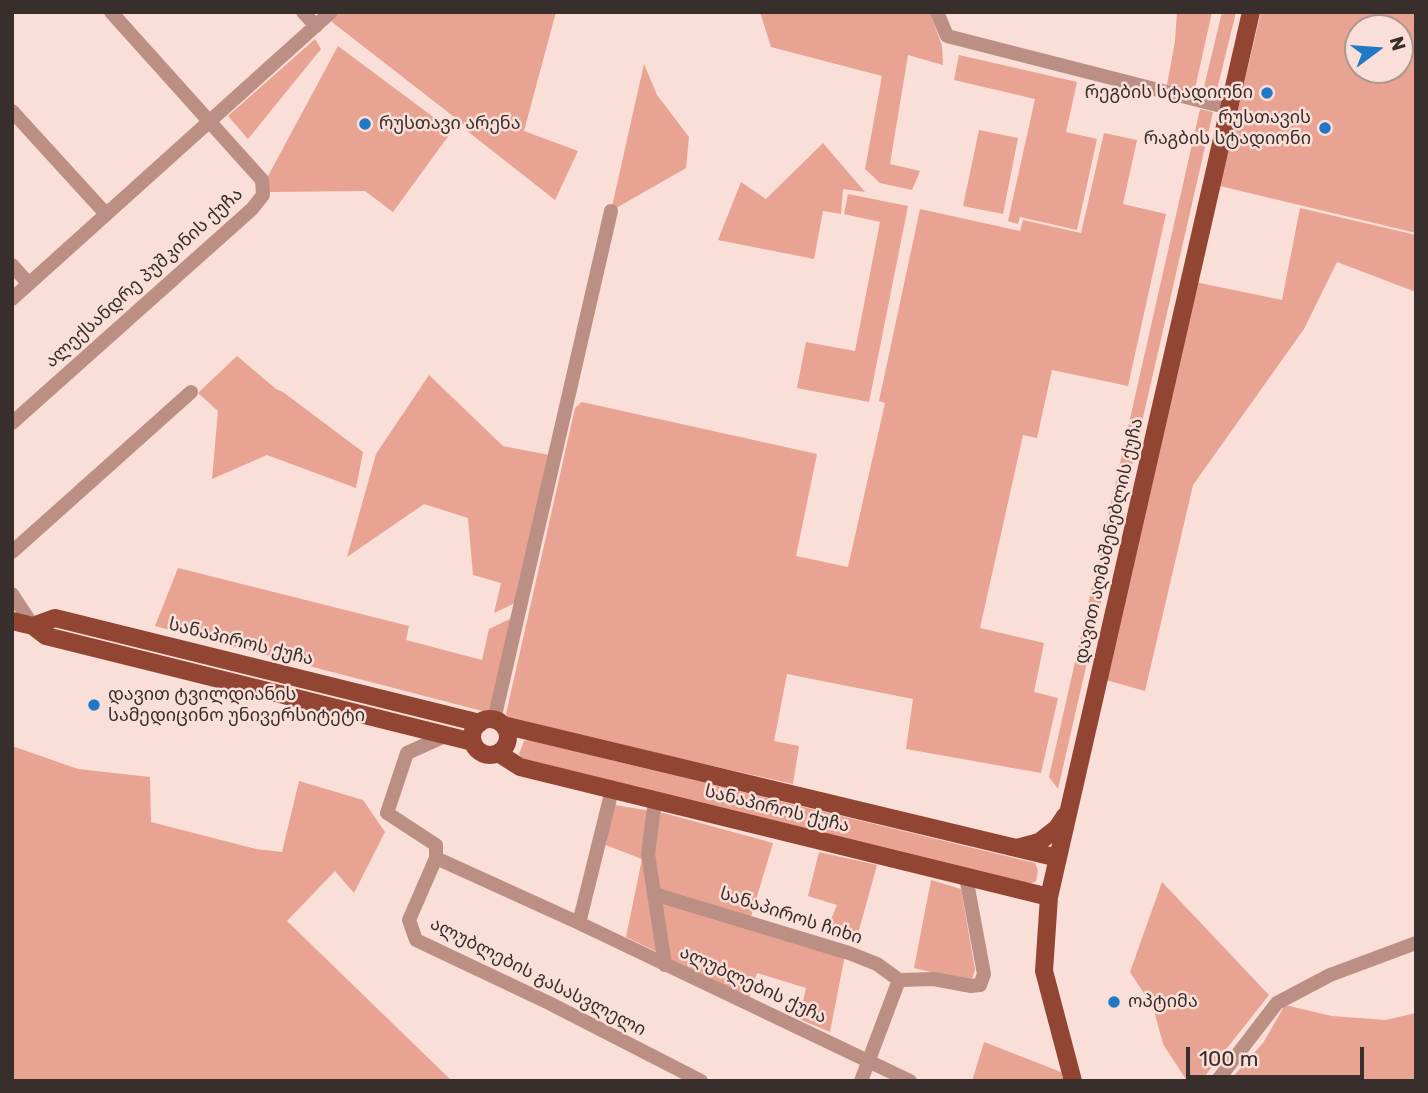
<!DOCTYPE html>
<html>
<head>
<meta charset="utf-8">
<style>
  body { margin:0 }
  #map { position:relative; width:1428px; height:1093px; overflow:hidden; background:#fadfd8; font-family:Rubik,sans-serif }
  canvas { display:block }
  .frame { position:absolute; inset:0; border:14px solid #382e2c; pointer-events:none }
  .north { position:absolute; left:1344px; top:14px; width:70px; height:70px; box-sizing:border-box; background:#fadfd8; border:2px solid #ac9893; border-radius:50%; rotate:74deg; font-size:19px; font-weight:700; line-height:28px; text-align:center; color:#382e2c }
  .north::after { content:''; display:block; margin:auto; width:24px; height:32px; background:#2179c6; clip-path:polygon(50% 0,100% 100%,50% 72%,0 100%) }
  .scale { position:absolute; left:1186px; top:1047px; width:178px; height:32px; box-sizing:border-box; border:4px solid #382e2c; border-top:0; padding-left:9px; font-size:21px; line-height:24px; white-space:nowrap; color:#382e2c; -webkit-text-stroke:5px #fadfd8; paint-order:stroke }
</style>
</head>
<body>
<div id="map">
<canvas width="1428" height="1093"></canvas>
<div class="frame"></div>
<div class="north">N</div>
<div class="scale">100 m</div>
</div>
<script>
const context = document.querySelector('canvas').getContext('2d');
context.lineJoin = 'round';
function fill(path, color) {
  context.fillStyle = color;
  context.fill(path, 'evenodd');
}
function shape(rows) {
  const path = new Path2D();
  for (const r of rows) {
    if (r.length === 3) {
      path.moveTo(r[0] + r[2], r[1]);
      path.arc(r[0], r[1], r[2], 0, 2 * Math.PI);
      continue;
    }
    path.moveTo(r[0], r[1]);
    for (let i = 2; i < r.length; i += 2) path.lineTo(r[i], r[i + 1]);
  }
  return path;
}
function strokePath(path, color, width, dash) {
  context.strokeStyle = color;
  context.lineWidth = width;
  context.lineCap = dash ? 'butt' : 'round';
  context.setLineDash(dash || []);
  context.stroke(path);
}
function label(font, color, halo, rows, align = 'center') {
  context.font = font + ' Rubik,"Noto Sans Georgian",sans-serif';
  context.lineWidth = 5;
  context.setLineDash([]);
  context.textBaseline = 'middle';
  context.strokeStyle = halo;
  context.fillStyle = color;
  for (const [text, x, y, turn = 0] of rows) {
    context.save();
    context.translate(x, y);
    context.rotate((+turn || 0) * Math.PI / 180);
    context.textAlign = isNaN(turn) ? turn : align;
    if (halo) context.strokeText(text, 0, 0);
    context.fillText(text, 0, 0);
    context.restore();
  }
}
fill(shape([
  [338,12,556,12,524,131,578,151,555,200,466,130,467,127,332,22,332,18],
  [760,12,930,12,942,46,943,65,908,55,890,164,920,171,912,190,880,183,865,169,882,76,771,47],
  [1177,12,1212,12,1194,93,1167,85,1175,41],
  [1222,12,1236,12,1216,94,1203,91],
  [1261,12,1416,12,1416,233,1220,186],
  [1358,28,1400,28,1400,70,1358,70],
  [315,39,321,49,248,139,228,116],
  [338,46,452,131,393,212,365,191,269,192,267,178],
  [959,55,1077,82,1066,132,1097,139,1077,230,1020,217,1018,224,1008,221,1035,99,954,80],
  [644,64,657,95,689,137,686,168,611,211],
  [1200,109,1213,112,1058,789,1049,777],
  [979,130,1018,138,1003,214,963,206],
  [1104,133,1137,140,1123,204,1166,214,1128,386,1052,370,1037,438,1023,435,980,628,1044,643,1034,692,1058,698,1041,773,906,749,913,699,787,674,774,741,799,746,793,784,508,720,506,714,575,408,582,402,817,454,796,556,848,567,885,403,879,401,920,209,1020,231,1023,220,1081,233],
  [823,143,865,192,843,189,841,214,823,211,814,259,718,240,741,182,766,199],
  [848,194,908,206,869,402,797,388,806,342,855,351,880,222,844,214],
  [1300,208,1416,235,1416,292,1337,262,1304,329,1193,485,1145,691,1106,680,1195,282,1282,300],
  [237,356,276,389,283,392,363,452,356,488,267,455,212,479,218,411,198,393],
  [429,375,503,446,549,455,515,603,494,613,501,583,473,575,468,518,424,504,347,557,376,454],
  [178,568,409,626,406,640,482,660,489,629,514,617,490,713,155,626],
  [528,740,1035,863,1038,870,1036,881,1030,884,522,759,519,754,524,741],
  [12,746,78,769,150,777,151,822,256,849,282,852,299,781,363,800,385,832,354,893,335,871,287,921,452,1081,12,1081],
  [615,805,651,811,657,952,626,937,642,859,603,844],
  [660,812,773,843,750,920,659,894,654,858],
  [819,852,877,865,856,941,827,929,837,905,808,896],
  [931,880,961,889,975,970,972,979,964,980,914,968],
  [1162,882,1269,995,1201,1081,1187,1081,1163,1044,1153,1007,1130,972],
  [657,898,845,955,830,1032,799,1019,806,988,757,973,748,1002,668,965],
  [1285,1005,1332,1016,1385,1020,1416,1013,1416,1081,1229,1081,1263,1043],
  [984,1042,1061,1072,1064,1081,972,1081]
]), '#e8a392');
strokePath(shape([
  [303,12,316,26],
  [937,12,947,36,1229,108],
  [12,111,106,214],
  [12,265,29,284],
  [12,299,331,12],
  [12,423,252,209,263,195,262,180,111,12],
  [12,552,191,392],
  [12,594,33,626],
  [494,720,611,211],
  [447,735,407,753,387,813,436,845,436,858,409,920,416,940,549,1003,701,1081],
  [655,801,648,854,665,965],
  [436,858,579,923,910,1081],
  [654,894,849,953,877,964,899,980,934,979,971,986,980,985,984,974,966,877],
  [579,923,612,790],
  [861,1081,899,980],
  [1217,1081,1277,1003,1330,975,1416,943]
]), '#bc8f84', 14);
strokePath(shape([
  [12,621,33,626,46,636,473,742],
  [33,626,55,618,480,723],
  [490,737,18],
  [503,725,1058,858],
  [498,753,520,767,1049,897],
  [1017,848,1039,842,1057,828,1065,816],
  [1073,1081,1044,971,1049,897,1251,12]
]), '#924532', 18);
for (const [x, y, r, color] of [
  [1267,93,7,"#2179c6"],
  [365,124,7,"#2179c6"],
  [1325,128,7,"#2179c6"],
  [94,705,7,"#2179c6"],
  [1114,1002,7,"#2179c6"]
]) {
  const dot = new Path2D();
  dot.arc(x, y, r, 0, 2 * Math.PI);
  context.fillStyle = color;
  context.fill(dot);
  strokePath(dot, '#fadfd8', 2.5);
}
label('18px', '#382e2c', '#fadfd8', [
  ["რეგბის სტადიონი",1253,93,"right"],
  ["რუსთავის",1311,118,"right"],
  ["რაგბის სტადიონი",1311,139,"right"],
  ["რუსთავი არენა",379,124],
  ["დავით ტვილდიანის",108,695],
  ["სამედიცინო უნივერსიტეტი",108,716],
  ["ოპტიმა",1128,1002]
], 'left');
label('18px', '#382e2c', '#fadfd8', [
  ["ალექსანდრე პუშკინის ქუჩა",144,278,-42],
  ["დავით აღმაშენებლის ქუჩა",1109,541,-77],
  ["სანაპიროს ქუჩა",241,642,14],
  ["სანაპიროს ქუჩა",777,809,14],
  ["სანაპიროს ჩიხი",791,916,18],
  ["ალუბლების გასასვლელი",538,977,27],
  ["ალუბლების ქუჩა",753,985,25]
]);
</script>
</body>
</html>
